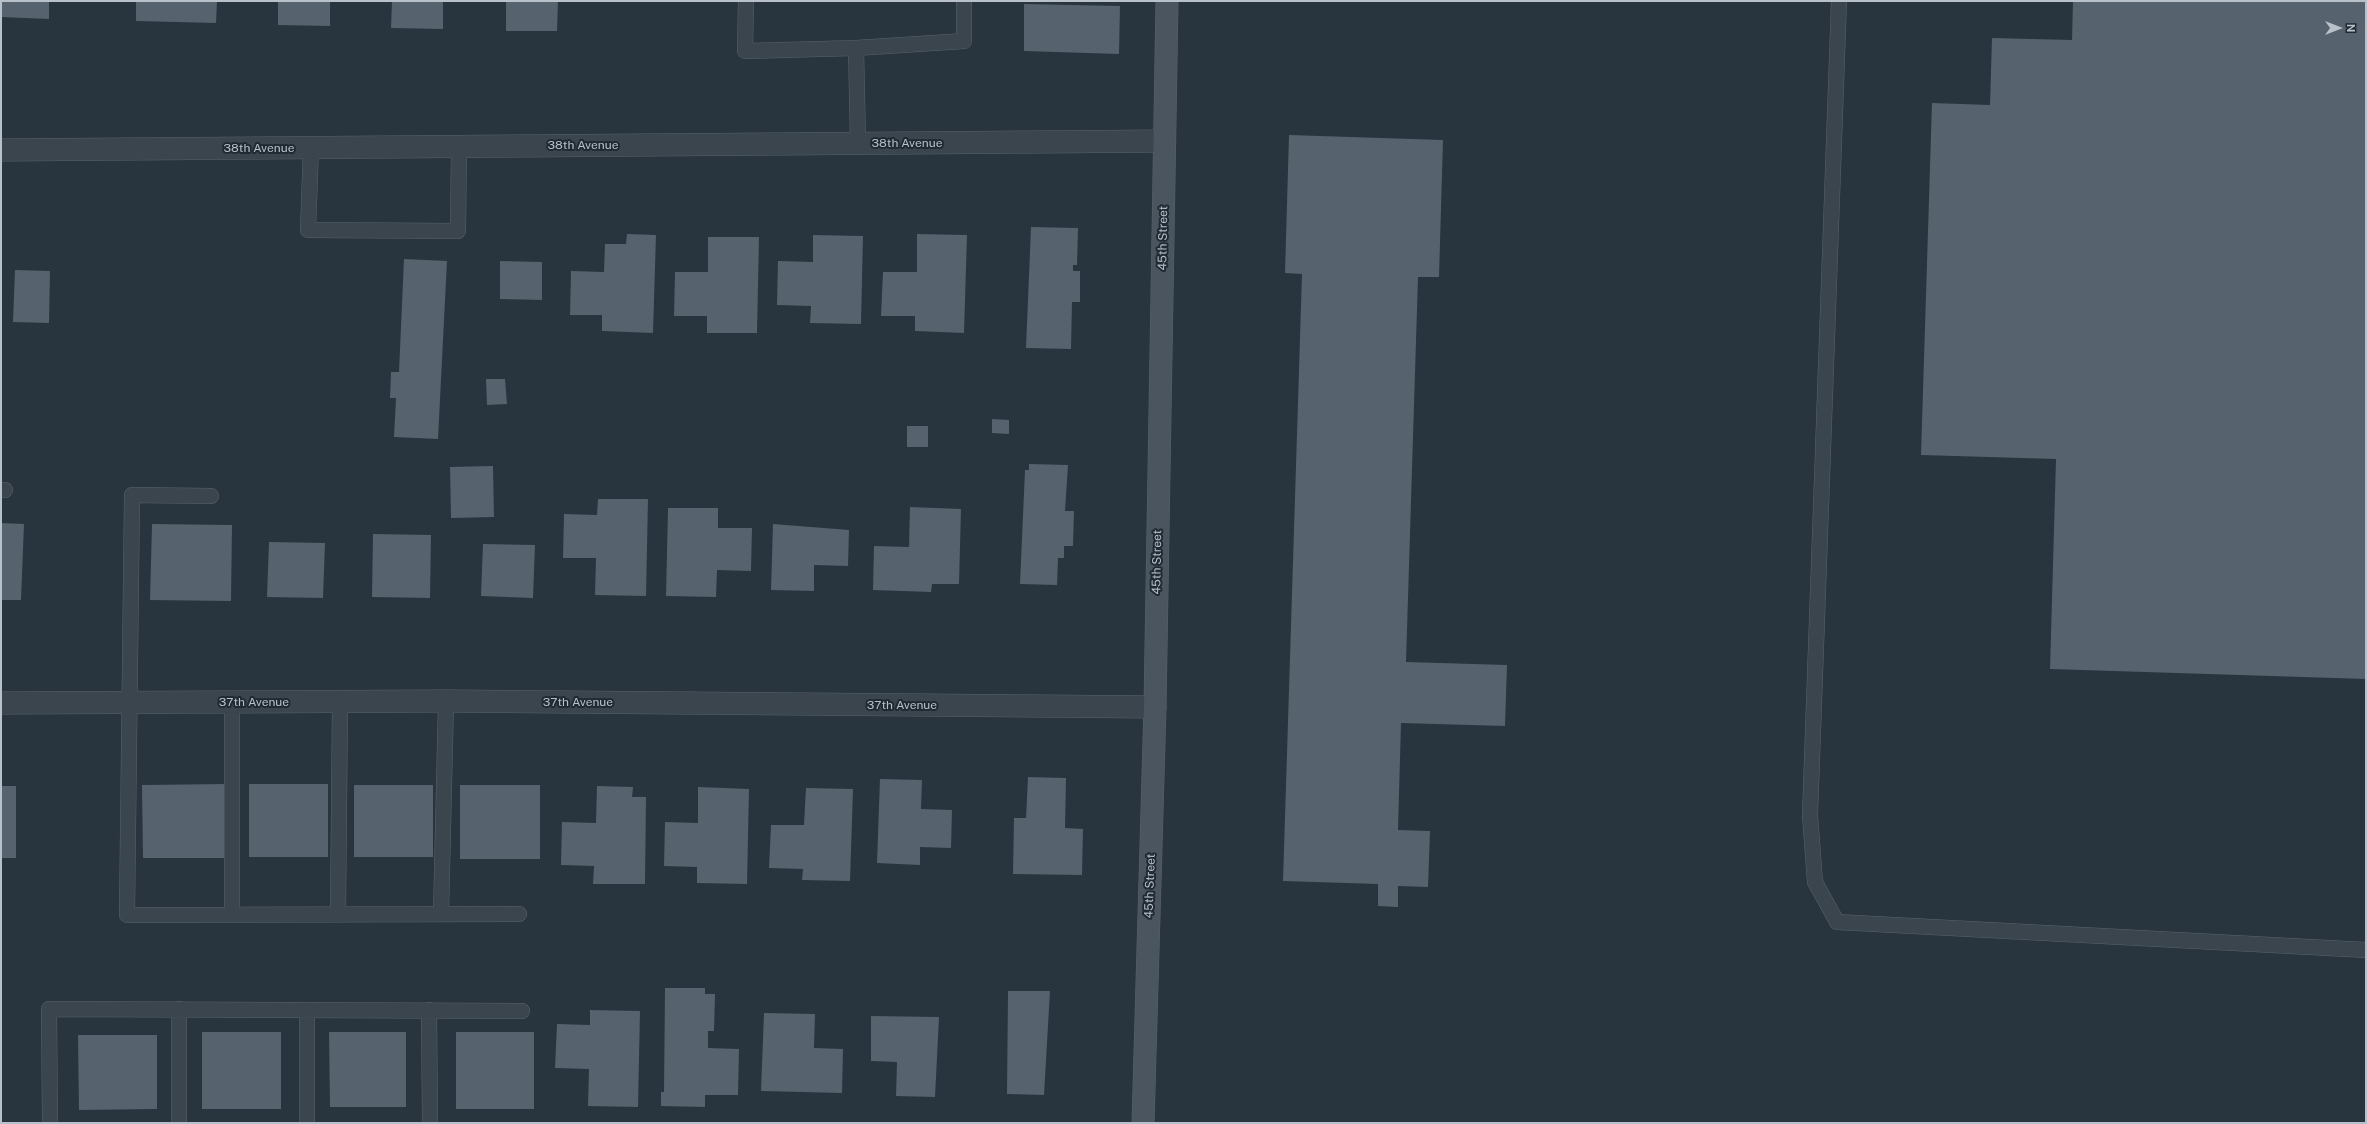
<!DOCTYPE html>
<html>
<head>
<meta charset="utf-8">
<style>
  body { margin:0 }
  #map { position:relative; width:2367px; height:1124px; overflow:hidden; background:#28343e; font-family:"Public Sans",sans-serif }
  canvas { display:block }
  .frame { position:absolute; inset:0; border:2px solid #b8c0c9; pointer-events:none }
  .north { position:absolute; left:2319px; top:8px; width:40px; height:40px; -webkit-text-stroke:3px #202a33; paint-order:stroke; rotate:90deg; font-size:11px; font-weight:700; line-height:16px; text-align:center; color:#b8c0c9 }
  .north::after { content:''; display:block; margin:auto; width:14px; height:18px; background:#b8c0c9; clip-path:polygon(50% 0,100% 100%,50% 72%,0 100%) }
</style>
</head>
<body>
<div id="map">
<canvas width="2367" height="1124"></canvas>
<div class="frame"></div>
<div class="north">N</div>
</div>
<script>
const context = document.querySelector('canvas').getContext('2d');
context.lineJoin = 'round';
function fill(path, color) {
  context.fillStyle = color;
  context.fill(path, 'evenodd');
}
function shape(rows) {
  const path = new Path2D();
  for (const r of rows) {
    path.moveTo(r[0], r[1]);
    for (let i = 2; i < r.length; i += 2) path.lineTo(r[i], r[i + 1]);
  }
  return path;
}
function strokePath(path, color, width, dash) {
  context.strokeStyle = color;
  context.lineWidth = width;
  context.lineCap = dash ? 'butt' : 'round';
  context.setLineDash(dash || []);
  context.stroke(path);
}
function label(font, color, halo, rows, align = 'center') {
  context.font = font + ' "Public Sans",sans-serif';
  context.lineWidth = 4;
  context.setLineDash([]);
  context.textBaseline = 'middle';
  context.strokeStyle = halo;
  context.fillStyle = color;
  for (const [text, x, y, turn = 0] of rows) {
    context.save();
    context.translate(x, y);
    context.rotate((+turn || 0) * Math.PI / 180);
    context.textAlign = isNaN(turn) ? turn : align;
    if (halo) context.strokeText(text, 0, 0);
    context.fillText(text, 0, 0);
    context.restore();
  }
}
fill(shape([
  [1,1,49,1,49,19,1,17],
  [136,1,217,1,216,23,136,21],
  [278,1,330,1,330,26,278,25],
  [392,1,443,1,443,29,391,28],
  [506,1,558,1,557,31,506,31],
  [2073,1,2366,1,2366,679,2050,669,2056,459,1921,455,1932,103,1990,105,1992,38,2072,40],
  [1024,4,1120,6,1119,54,1024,51],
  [1289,135,1443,140,1439,277,1418,277,1406,662,1507,665,1505,726,1401,723,1398,830,1430,831,1428,887,1398,886,1398,907,1378,906,1378,884,1283,881,1302,274,1285,273],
  [1031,227,1078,228,1077,265,1073,265,1073,271,1080,271,1080,302,1072,302,1071,349,1026,348],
  [627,234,656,235,653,333,602,331,602,315,570,315,571,271,604,272,605,244,626,244],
  [917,234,967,235,964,333,915,331,915,316,881,316,883,272,917,272],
  [813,235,863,236,861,324,810,323,811,306,777,305,778,261,813,262],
  [708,237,759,237,757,333,707,333,707,316,674,316,675,272,708,272],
  [404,259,447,261,438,439,394,437,396,398,390,398,391,372,399,372],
  [500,261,542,262,542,300,500,299],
  [15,270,50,271,49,323,13,322],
  [486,379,505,379,507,404,487,405],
  [992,419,1009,420,1009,434,992,433],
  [907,426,928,426,928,447,907,447],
  [1029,464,1068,465,1065,511,1074,511,1073,546,1064,546,1064,558,1058,558,1057,585,1020,584,1025,470,1029,470],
  [493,466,494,517,451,518,450,467],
  [598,499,648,499,646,596,595,595,596,558,563,558,564,514,597,515],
  [910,507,961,509,959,584,932,584,931,592,873,590,874,546,909,547],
  [668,508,718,508,718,528,752,528,751,571,717,570,716,597,666,596],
  [1,523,24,524,21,600,1,600],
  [152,524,232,525,231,601,150,600],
  [773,524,849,530,848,566,814,565,814,591,771,590],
  [373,534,431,535,430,598,372,597],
  [269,542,325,543,323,598,267,597],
  [483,544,535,545,533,598,481,596],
  [1028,777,1066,778,1065,828,1083,829,1082,875,1013,874,1014,818,1026,818],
  [880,779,922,780,921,809,952,810,951,848,920,847,920,865,877,863],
  [224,784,224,858,143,858,142,785],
  [249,784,328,784,328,857,249,857],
  [354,785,433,785,433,857,354,857],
  [460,785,540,785,540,859,460,859],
  [1,786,16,786,16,858,1,858],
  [597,786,633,787,632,797,646,797,645,884,593,884,594,866,561,865,562,822,596,823],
  [698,787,749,789,747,884,697,883,697,867,664,866,665,822,698,823],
  [806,788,853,789,850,881,802,880,803,869,769,868,771,825,804,825],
  [665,988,705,988,705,994,715,994,714,1031,708,1031,708,1048,739,1049,738,1095,705,1095,705,1107,661,1106,661,1092,664,1092],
  [1008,991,1050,991,1044,1095,1007,1094],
  [590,1010,640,1011,638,1107,588,1106,589,1069,555,1068,557,1024,590,1025],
  [764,1013,815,1014,814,1048,843,1049,842,1093,761,1091],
  [871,1016,939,1017,935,1097,896,1096,897,1062,871,1061],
  [202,1032,281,1032,281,1109,202,1109],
  [329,1032,406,1032,406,1107,330,1107],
  [456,1032,534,1032,534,1109,456,1109],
  [78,1035,157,1035,157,1109,79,1110]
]), '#56626d');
const lane = shape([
  [746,1,745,51,856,48,964,41,964,1],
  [1839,1,1810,815,1815,882,1837,922,2366,950],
  [856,48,858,143],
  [311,148,308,230,458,231,459,146],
  [1,490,5,490],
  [211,496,132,495,127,915,519,914],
  [232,702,232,915],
  [338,914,340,701],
  [441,914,446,701],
  [179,1009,179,1123],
  [307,1010,307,1123],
  [429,1010,430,1123],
  [50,1123,49,1009,522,1011]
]);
const street = shape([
  [1,150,1164,141],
  [1,703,446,701,1155,707]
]);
const secondary = shape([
  [1143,1123,1155,707,1167,1]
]);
strokePath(lane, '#59636c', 16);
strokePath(street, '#59636c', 23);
strokePath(secondary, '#59636c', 23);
strokePath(lane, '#3b454e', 15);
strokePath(street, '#3b454e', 22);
strokePath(secondary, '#4a5560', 22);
label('12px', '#b8c0c9', '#202a33', [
  ["38th Avenue",907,143],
  ["38th Avenue",583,145],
  ["38th Avenue",259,148],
  ["45th Street",1163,238,-89],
  ["45th Street",1157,562,-89],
  ["37th Avenue",254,702],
  ["37th Avenue",578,702],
  ["37th Avenue",902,705],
  ["45th Street",1150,886,-88]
]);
</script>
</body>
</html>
